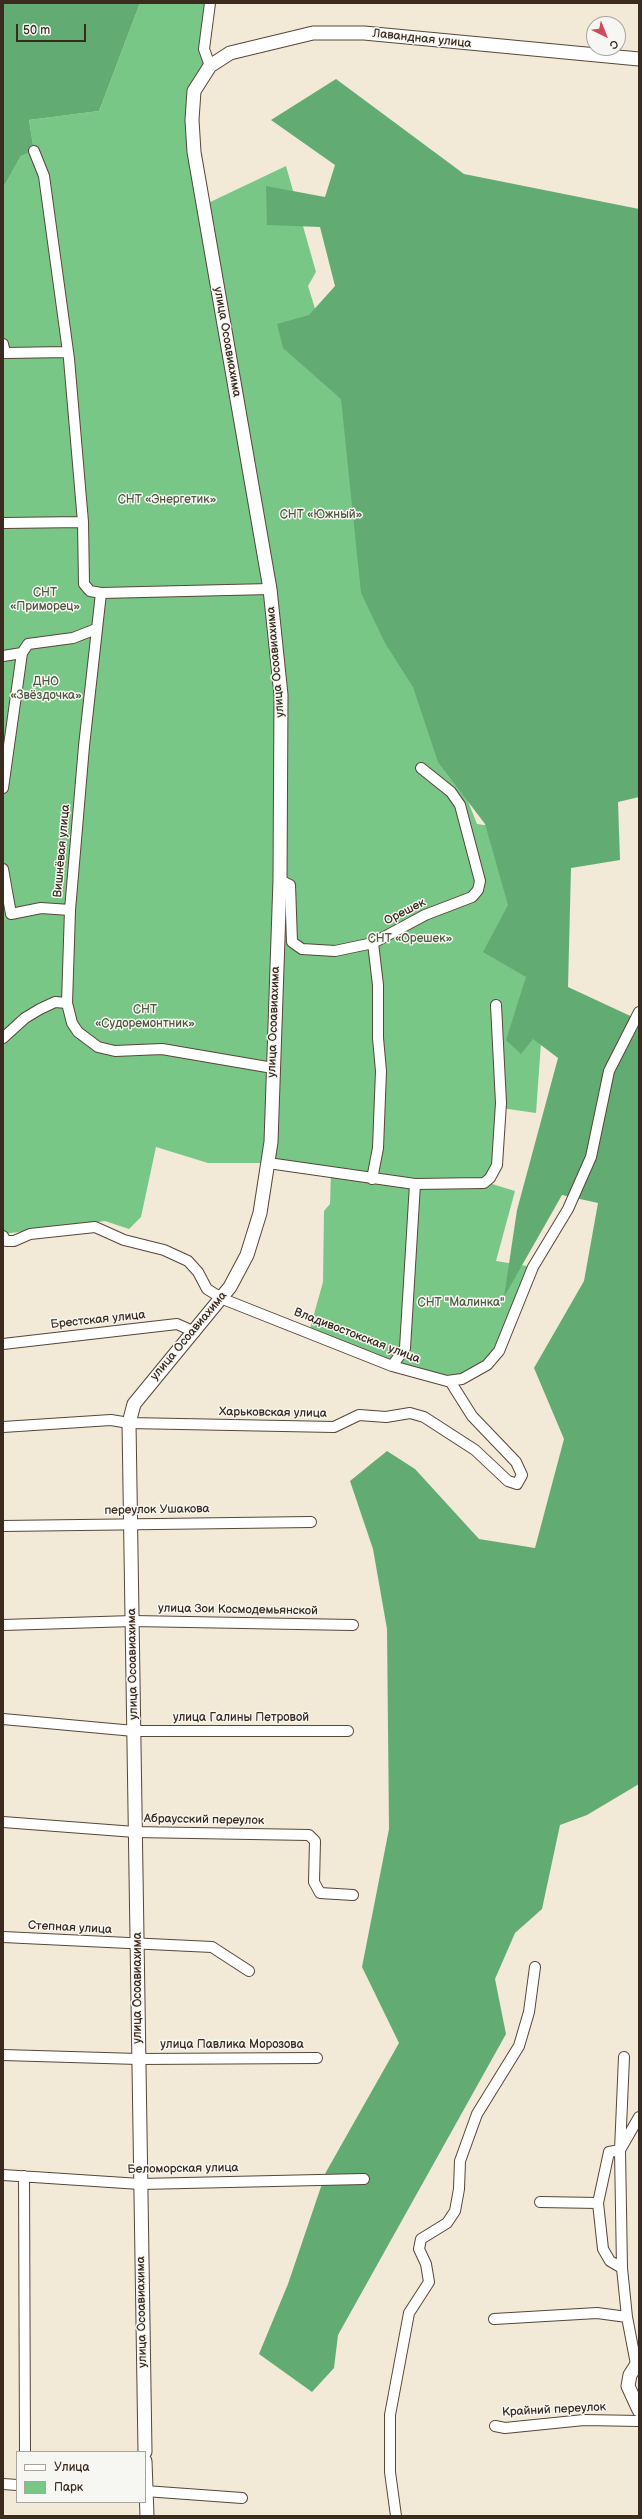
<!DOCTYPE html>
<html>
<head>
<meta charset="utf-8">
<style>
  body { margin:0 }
  #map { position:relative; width:642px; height:2519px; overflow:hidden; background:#f2e9d6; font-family:"Balsamiq Sans",sans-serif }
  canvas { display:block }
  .frame { position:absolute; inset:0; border:4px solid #3b2a1e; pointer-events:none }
  .legend { position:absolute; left:16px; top:2451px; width:130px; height:52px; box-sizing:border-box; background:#f6f6f2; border:1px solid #aba49d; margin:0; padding:5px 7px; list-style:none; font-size:12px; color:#3b2a1e }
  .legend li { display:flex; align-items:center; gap:8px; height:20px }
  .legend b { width:20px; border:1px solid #aba49d }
  .north { position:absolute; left:586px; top:16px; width:40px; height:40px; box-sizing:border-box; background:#f6f6f2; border:1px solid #aba49d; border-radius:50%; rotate:137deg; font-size:11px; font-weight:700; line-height:16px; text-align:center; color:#3b2a1e }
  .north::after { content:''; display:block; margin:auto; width:14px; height:18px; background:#d1495b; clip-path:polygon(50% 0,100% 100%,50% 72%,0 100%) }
  .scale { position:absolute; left:16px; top:24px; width:70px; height:18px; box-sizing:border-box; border:2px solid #3b2a1e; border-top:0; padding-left:5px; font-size:12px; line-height:14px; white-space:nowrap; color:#3b2a1e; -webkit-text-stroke:3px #f6f6f2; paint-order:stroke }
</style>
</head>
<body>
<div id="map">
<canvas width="642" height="2519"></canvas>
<div class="frame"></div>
<ul class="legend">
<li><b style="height:5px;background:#fff"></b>Улица</li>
<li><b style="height:11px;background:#79c787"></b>Парк</li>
</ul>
<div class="north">С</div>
<div class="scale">50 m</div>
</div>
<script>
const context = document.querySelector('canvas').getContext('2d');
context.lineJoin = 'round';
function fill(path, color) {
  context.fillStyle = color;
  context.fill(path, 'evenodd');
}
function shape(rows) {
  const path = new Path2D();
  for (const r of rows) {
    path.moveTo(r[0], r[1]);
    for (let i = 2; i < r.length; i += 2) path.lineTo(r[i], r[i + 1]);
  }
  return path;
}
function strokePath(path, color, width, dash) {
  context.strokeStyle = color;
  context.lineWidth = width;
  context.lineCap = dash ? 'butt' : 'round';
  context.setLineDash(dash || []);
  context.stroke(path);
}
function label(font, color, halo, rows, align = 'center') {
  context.font = font + ' "Balsamiq Sans",sans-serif';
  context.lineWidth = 3;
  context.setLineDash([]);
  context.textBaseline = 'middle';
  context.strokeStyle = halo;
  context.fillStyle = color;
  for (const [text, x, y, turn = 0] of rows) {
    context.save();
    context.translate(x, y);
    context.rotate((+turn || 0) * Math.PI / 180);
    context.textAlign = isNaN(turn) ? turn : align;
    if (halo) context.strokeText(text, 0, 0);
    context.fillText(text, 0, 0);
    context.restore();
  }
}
fill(shape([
  [140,3,210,3,204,49,210,66,194,91,204,205,286,166,316,272,308,286,356,440,376,568,477,824,546,834,542,1029,536,1113,501,1108,490,1178,492,1184,515,1191,496,1261,533,1267,487,1365,447,1381,309,1332,323,1282,324,1211,330,1204,331,1173,268,1163,208,1163,156,1147,141,1217,129,1229,105,1221,3,1234,3,188,21,156,34,151,29,120,99,111]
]), '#79c787');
fill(shape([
  [3,3,140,3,99,111,29,120,34,151,21,156,3,188],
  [336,79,464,174,639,209,639,797,618,802,620,860,571,868,568,987,639,1020,639,1784,587,1815,560,1825,542,1909,515,1933,495,1979,506,2034,338,2335,334,2368,312,2392,259,2354,288,2284,326,2172,399,2043,362,1967,389,1829,387,1629,373,1549,350,1481,387,1451,415,1469,479,1539,535,1548,564,1439,534,1368,584,1281,598,1203,562,1195,504,1297,517,1210,558,1058,533,1039,521,1054,506,1040,526,977,483,952,508,905,485,824,438,762,413,687,385,643,361,593,341,399,283,348,277,324,309,315,335,286,320,227,267,225,266,186,325,197,335,165,271,120]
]), '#62ac74');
const minor = shape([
  [210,3,204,49,210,66],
  [34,151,44,176,69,359,83,522,84,584,90,591,101,593,270,589],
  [3,344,5,353,68,352],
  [3,523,83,522],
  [101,593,84,746,70,910,67,1003,72,1023,78,1032,98,1047,115,1051,162,1049,273,1068],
  [3,656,22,653,28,644,73,638,96,629],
  [3,788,22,653],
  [3,869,11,914,41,908,70,910],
  [280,880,290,885,292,942,302,949,335,951,373,943,425,915,472,897,478,890,480,881,460,805,451,792,421,768],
  [3,1038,25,1018,40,1009,55,1002,67,1003],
  [268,1163,415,1184,484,1183,490,1178,497,1165,501,1103,496,1005],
  [372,1179,378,1148,381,1071,378,1038,378,985,373,943],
  [3,1236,6,1241,14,1241,30,1234,95,1227,124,1240,164,1250,188,1261,198,1272,207,1289,223,1299,392,1366,447,1381,462,1379,487,1365,499,1351,533,1267,568,1209,591,1157,609,1071,639,1012],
  [3,1344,177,1324,195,1332],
  [392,1366,405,1348,415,1184],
  [3,1427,111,1420,129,1423,334,1427,359,1415,386,1417,410,1413,424,1417,475,1450,508,1481,517,1484,522,1475,516,1462,472,1416,450,1381],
  [3,1526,311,1522],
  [3,1625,133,1621,353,1625],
  [3,1719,134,1731,348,1731],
  [3,1822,135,1832,309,1835,315,1841,314,1882,320,1893,353,1895],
  [3,1937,212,1947,249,1971],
  [3,2055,138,2059,317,2058],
  [3,2175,140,2184,364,2179],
  [24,2176,25,2452],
  [540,2202,598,2203],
  [622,2268,610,2261,603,2249,598,2203,609,2152,620,2150,624,2057],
  [494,2319,597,2313,627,2317],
  [636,2364,627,2317,622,2268,620,2150,639,2117],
  [495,2426,505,2428,584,2420,639,2421],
  [3,2484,17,2485],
  [145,2491,242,2498],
  [396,2516,390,2472,390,2415,409,2313,429,2282,426,2264,419,2249,421,2239,447,2223,455,2211,459,2189,460,2161,477,2114,519,2046,529,2012,535,1967]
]);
const tertiary = shape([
  [639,2361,630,2375,628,2386,639,2410],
  [145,2452,129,1423,134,1404,230,1287,247,1255,260,1213,271,1142,280,880,281,695,270,589,194,152,192,120,194,91,210,66,230,53,313,33,364,33,639,59],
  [145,2461,147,2516]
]);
strokePath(minor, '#56473a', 12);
strokePath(tertiary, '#56473a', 15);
strokePath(minor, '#fff', 10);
strokePath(tertiary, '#fff', 13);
label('12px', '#3b2a1e', '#f6f6f2', [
  ["Лавандная улица",422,39,6],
  ["улица Осоавиахима",227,342,80],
  ["улица Осоавиахима",276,662,-95],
  ["Вишнёвая улица",62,851,-85],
  ["Орешек",405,912,-27],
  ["улица Осоавиахима",274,1022,-88],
  ["Брестская улица",98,1320,-6],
  ["улица Осоавиахима",189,1336,-50],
  ["Владивостокская улица",357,1336,21],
  ["Харьковская улица",273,1413,1],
  ["переулок Ушакова",157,1510,-1],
  ["улица Зои Космодемьянской",238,1610,1],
  ["улица Осоавиахима",133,1664,-91],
  ["улица Галины Петровой",241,1718],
  ["Абраусский переулок",204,1820,1],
  ["Степная улица",70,1928,3],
  ["улица Осоавиахима",138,1988,-90],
  ["улица Павлика Морозова",232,2045],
  ["Беломорская улица",183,2169,-1],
  ["улица Осоавиахима",142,2312,-91],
  ["Крайний переулок",554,2410,-3]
]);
label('12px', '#4e593e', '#f6f6f2', [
  ["СНТ «Энергетик»",167,500],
  ["СНТ «Южный»",321,515],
  ["СНТ",45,593],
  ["«Приморец»",45,607],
  ["ДНО",46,682],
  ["«Звёздочка»",46,696],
  ["СНТ «Орешек»",410,939],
  ["СНТ",145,1010],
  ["«Судоремонтник»",145,1024],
  ["СНТ \"Малинка\"",461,1303]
]);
</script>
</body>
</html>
